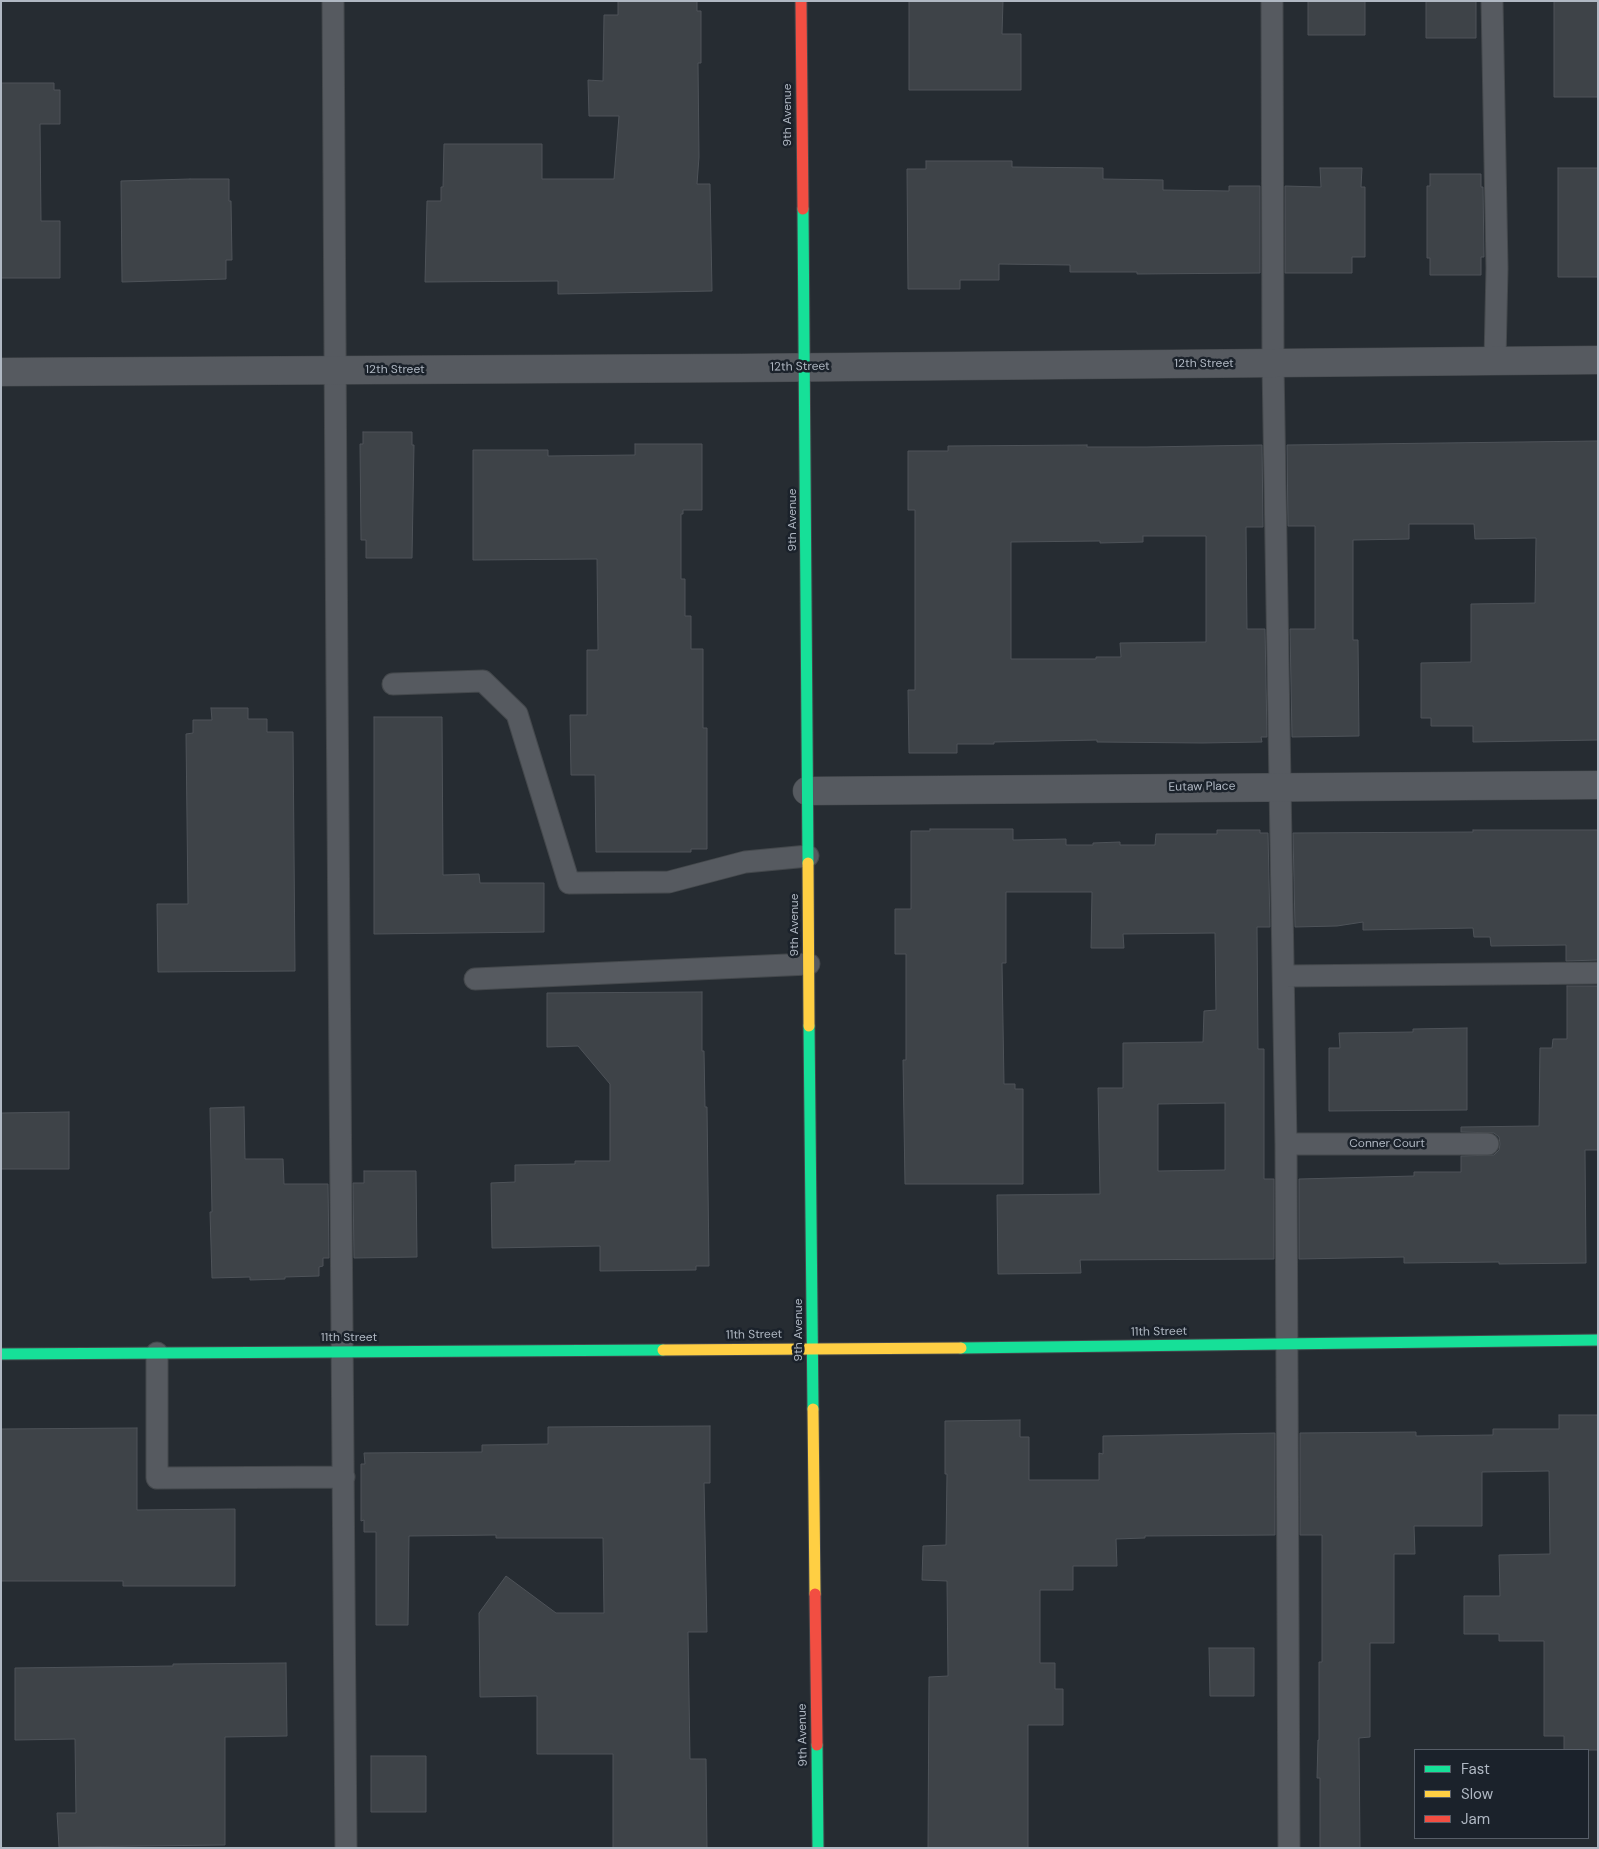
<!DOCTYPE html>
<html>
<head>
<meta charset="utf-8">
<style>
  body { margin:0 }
  #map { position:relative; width:1599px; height:1849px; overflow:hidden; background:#262c32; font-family:"DM Sans",sans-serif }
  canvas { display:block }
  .frame { position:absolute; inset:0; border:2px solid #b0b8c3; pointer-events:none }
  .legend { position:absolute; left:1414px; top:1749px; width:175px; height:90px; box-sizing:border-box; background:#1b222b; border:1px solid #575e68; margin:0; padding:6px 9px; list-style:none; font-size:15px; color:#b0b8c3 }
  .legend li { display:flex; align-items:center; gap:10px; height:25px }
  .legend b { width:25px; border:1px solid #575e68 }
</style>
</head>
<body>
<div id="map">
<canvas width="1599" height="1849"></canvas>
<div class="frame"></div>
<ul class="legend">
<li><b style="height:6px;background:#16e098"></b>Fast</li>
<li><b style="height:6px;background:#ffcf43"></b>Slow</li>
<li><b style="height:6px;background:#f24e42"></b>Jam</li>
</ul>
</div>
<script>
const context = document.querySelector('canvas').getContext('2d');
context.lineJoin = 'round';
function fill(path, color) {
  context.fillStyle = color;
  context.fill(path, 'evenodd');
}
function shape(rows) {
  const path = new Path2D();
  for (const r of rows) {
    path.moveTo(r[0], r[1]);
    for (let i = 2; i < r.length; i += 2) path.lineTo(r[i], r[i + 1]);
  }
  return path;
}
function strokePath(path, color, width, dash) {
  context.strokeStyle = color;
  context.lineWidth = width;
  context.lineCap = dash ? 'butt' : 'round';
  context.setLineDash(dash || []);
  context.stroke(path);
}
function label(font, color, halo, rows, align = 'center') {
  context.font = font + ' "DM Sans",sans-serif';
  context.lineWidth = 5;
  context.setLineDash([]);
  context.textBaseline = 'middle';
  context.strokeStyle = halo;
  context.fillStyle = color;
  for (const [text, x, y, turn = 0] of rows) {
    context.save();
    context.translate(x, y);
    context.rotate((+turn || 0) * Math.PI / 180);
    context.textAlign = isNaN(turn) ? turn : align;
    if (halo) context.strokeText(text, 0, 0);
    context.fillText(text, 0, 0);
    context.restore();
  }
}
const building = shape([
  [618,1,697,1,697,11,701,11,701,63,698,63,699,157,697,184,710,184,712,291,558,294,558,281,425,282,427,201,441,201,441,187,443,187,444,144,542,144,542,179,614,179,619,116,589,116,588,80,603,81,604,15,618,15,618,1],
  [909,1,1003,1,1002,34,1021,34,1021,90,909,90,909,1],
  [1308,1,1365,1,1365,35,1308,35,1308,1],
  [1426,1,1476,1,1476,38,1426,38,1426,1],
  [1554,1,1598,1,1598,97,1554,97,1554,1],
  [1,83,54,83,54,90,60,90,60,124,40,124,41,221,60,221,60,278,1,278,1,83],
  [926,161,1012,161,1012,167,1103,168,1103,179,1163,180,1163,190,1229,191,1229,186,1260,186,1260,273,1137,274,1137,272,1070,272,1070,265,999,264,999,280,960,280,960,289,908,289,907,169,926,169,926,161],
  [1320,168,1362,168,1361,187,1365,187,1365,257,1352,257,1352,273,1285,273,1285,186,1321,187,1320,168],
  [1558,168,1598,168,1598,277,1558,277,1558,168],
  [1430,174,1481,174,1481,187,1483,187,1484,257,1481,257,1481,275,1430,275,1430,258,1427,258,1427,186,1430,186,1430,174],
  [190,179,229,179,229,201,231,201,232,260,226,260,226,279,122,282,121,181,190,179],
  [363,432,412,432,412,445,414,445,412,558,366,558,366,540,361,540,360,444,363,444,363,432],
  [1598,441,1598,740,1473,742,1473,726,1431,726,1431,718,1421,718,1421,663,1471,662,1471,604,1535,603,1536,538,1475,539,1474,524,1409,524,1409,539,1353,540,1353,640,1358,640,1359,736,1292,737,1290,629,1315,629,1315,526,1288,526,1287,445,1598,441],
  [635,444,702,444,702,510,683,510,683,514,681,514,681,579,685,579,685,616,691,616,691,649,703,649,703,728,707,728,707,849,691,849,691,852,596,852,595,775,571,775,570,715,587,715,587,650,598,650,597,559,473,560,473,450,548,450,548,456,635,455,635,444],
  [1087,445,1087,447,1146,447,1262,445,1263,527,1246,527,1247,629,1265,629,1267,737,1261,737,1262,742,1202,743,1097,742,1097,740,994,742,994,744,957,744,957,753,909,753,908,690,915,690,915,510,908,510,908,451,948,451,948,446,1087,445],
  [1143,536,1206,536,1206,642,1120,643,1121,657,1096,657,1096,659,1011,659,1011,542,1100,541,1100,543,1143,542,1143,536],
  [211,708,248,708,248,719,267,719,267,732,293,732,295,971,158,972,157,904,188,904,186,734,193,733,193,720,212,720,211,708],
  [374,717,442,717,443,875,479,874,480,883,544,883,544,932,374,934,374,717],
  [930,829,1013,829,1013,840,1066,839,1066,845,1093,845,1093,843,1120,842,1120,845,1155,845,1156,834,1217,834,1217,830,1260,830,1260,833,1268,833,1270,927,1257,927,1258,1049,1264,1049,1264,1179,1274,1179,1274,1259,1080,1260,1081,1273,998,1274,997,1195,1100,1194,1098,1088,1123,1088,1123,1043,1203,1042,1204,1011,1216,1010,1215,933,1123,934,1124,948,1091,948,1092,892,1006,892,1006,963,1002,963,1004,1084,1015,1084,1015,1089,1023,1089,1023,1184,905,1184,903,1060,906,1060,906,954,895,954,895,909,911,909,911,831,930,831,930,829],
  [1225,1103,1225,1170,1158,1171,1158,1104,1225,1103],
  [1473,830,1598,830,1598,960,1566,961,1566,945,1491,946,1490,937,1474,937,1473,928,1363,930,1363,922,1337,926,1295,927,1293,833,1473,832,1473,830],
  [1567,986,1598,986,1598,1150,1585,1150,1586,1263,1499,1264,1499,1262,1404,1263,1404,1257,1299,1259,1299,1179,1414,1176,1414,1172,1461,1172,1461,1156,1494,1155,1499,1150,1500,1144,1499,1137,1494,1133,1461,1132,1461,1127,1539,1126,1540,1048,1552,1048,1553,1039,1567,1039,1567,986],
  [702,992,702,1051,704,1051,705,1107,707,1107,709,1266,696,1266,696,1270,600,1271,600,1246,492,1248,491,1183,515,1182,515,1165,575,1164,575,1161,610,1161,610,1084,578,1046,547,1047,547,993,702,992],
  [1467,1028,1467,1110,1329,1111,1329,1048,1340,1048,1339,1033,1413,1032,1413,1029,1467,1028],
  [244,1107,245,1159,283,1159,284,1184,328,1184,329,1258,323,1258,323,1266,319,1267,319,1276,285,1277,285,1279,250,1280,250,1277,212,1278,210,1212,212,1212,210,1108,244,1107],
  [69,1112,69,1169,1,1169,1,1113,69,1112],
  [364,1171,416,1171,417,1257,354,1258,353,1183,364,1183,364,1171],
  [1559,1415,1598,1415,1598,1750,1564,1750,1564,1736,1544,1736,1544,1641,1499,1641,1499,1634,1464,1634,1464,1596,1500,1596,1499,1555,1550,1554,1549,1471,1482,1472,1482,1526,1414,1526,1415,1554,1394,1554,1394,1643,1370,1643,1370,1737,1359,1738,1360,1848,1320,1848,1320,1778,1317,1778,1318,1740,1319,1740,1319,1662,1322,1662,1322,1535,1300,1535,1300,1433,1416,1432,1416,1436,1493,1435,1493,1429,1559,1429,1559,1415],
  [1020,1420,1020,1437,1029,1437,1029,1480,1099,1480,1099,1453,1103,1454,1103,1436,1275,1433,1275,1535,1145,1536,1145,1538,1116,1539,1117,1566,1073,1566,1073,1590,1040,1590,1040,1663,1055,1663,1055,1689,1063,1689,1063,1725,1028,1725,1028,1848,928,1848,929,1677,948,1676,947,1581,922,1580,923,1546,946,1545,947,1474,945,1474,945,1421,1020,1420],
  [710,1426,710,1483,704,1483,707,1632,688,1632,690,1759,706,1759,707,1848,613,1848,613,1754,537,1754,537,1696,480,1697,479,1613,506,1576,556,1613,604,1613,603,1538,496,1538,496,1535,409,1536,408,1625,376,1625,376,1532,364,1532,364,1520,361,1521,361,1464,365,1464,364,1453,482,1452,482,1445,548,1444,548,1427,710,1426],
  [137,1428,137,1510,235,1509,235,1586,123,1586,123,1581,1,1581,1,1429,137,1428],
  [1209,1648,1254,1648,1254,1696,1210,1696,1209,1648],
  [286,1663,287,1736,225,1737,225,1845,59,1847,57,1813,76,1813,75,1739,15,1740,15,1668,173,1666,173,1664,286,1663],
  [371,1756,426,1756,426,1812,371,1812,371,1756]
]);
fill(building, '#3e4348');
strokePath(building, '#4e5359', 1);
const lane = shape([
  [333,1,337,684,346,1848],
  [1272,1,1273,364,1286,1144,1289,1848],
  [1492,1,1497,268,1495,360],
  [393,684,483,681,517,714,569,883,669,882,745,862,808,856],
  [1284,976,1598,973],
  [475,979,809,964],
  [1286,1144,1488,1144],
  [157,1353,157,1478,344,1477]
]);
const street = shape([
  [1,372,741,368,1598,360],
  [807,791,1598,785]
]);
const fast = shape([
  [803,209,808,863],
  [809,1026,813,1409],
  [961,1348,1598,1340],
  [1,1354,663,1350],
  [817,1745,818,1848]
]);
const slow = shape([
  [808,863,809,1026],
  [663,1350,961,1348],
  [813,1409,815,1594]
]);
const jam = shape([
  [801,1,803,209],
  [815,1594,817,1745]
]);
strokePath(lane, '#44484c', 23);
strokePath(street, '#44484c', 29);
strokePath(fast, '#44484c', 13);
strokePath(slow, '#44484c', 13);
strokePath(jam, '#44484c', 13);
strokePath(lane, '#565a60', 21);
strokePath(street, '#565a60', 28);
strokePath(fast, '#16e098', 11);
strokePath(slow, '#ffcf43', 11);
strokePath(jam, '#f24e42', 11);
label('12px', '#b0b8c3', '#1b222b', [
  ["9th Avenue",788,115,-90],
  ["12th Street",1204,364],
  ["12th Street",800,367,-1],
  ["12th Street",395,370],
  ["9th Avenue",793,520,-90],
  ["Eutaw Place",1202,787,-1],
  ["9th Avenue",795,925,-90],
  ["Conner Court",1387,1144],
  ["9th Avenue",799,1330,-90],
  ["11th Street",1159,1332,-1],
  ["11th Street",754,1335,-1],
  ["11th Street",349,1338],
  ["9th Avenue",803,1735,-91]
]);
</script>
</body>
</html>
